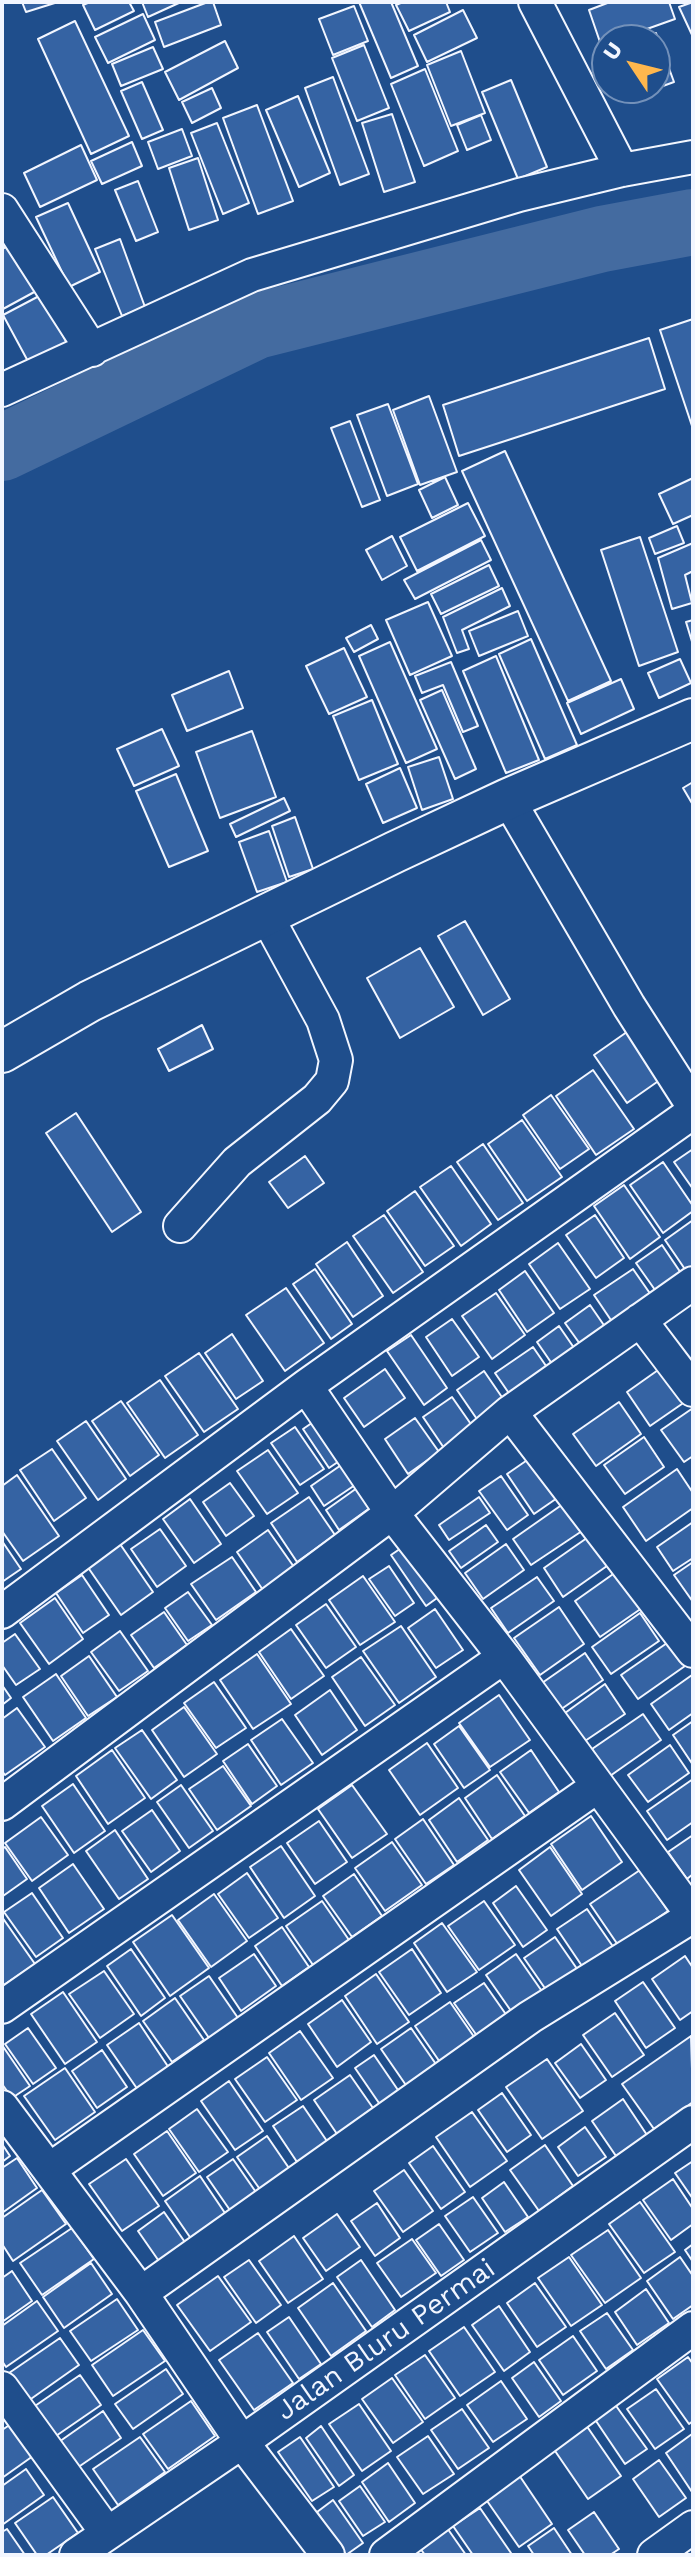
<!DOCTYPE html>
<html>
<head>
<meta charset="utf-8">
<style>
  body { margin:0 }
  #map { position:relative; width:695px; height:2557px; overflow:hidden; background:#1f4e8c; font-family:"Work Sans",sans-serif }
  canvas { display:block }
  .frame { position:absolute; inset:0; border:4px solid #f2f6ff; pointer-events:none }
  .north { position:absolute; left:591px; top:24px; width:80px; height:80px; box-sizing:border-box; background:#1f4e8c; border:2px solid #7391ba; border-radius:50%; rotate:305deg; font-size:22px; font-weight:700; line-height:32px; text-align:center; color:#f2f6ff }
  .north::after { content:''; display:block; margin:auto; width:28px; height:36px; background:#ffb74d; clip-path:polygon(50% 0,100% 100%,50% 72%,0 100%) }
</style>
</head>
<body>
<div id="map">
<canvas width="695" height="2557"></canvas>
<div class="frame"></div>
<div class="north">U</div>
</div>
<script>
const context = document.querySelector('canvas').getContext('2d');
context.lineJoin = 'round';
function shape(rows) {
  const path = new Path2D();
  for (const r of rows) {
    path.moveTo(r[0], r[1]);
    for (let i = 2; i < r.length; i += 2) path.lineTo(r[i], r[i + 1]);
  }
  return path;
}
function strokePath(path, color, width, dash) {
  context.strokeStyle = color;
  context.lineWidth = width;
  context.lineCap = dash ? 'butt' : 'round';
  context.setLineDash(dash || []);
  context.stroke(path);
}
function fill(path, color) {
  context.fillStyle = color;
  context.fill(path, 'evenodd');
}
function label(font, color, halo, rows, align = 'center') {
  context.font = font + ' "Work Sans",sans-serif';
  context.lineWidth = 6;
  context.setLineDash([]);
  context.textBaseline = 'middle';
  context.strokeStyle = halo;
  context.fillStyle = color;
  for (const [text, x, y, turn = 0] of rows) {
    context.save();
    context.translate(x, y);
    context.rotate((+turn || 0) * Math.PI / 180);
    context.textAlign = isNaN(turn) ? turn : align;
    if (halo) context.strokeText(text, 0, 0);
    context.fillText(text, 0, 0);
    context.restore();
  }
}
strokePath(shape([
  [2,448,256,326,602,239,693,222]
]), '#446ba0', 66);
const building = shape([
  [22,2,58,2,26,12,22,2],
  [90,2,129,2,134,11,95,30,83,5,90,2],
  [142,2,181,2,148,17,142,2],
  [208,2,213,2,221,25,164,47,155,22,208,2],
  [359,2,391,2,418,66,391,78,359,2],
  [403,2,446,2,450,12,409,31,396,5,403,2],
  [610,2,669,2,675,19,616,40,607,40,607,43,601,45,589,10,610,2],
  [693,2,693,37,679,7,693,2],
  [354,6,368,41,333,55,319,19,354,6],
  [463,10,477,38,427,62,414,35,463,10],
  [143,14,155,40,108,63,95,37,143,14],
  [75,21,129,136,91,154,38,39,75,21],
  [656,33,674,82,624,100,620,88,655,88,655,40,636,40,656,33],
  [225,41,238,68,179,100,165,72,225,41],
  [364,45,389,108,357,121,332,58,364,45],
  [153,47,163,69,121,86,112,64,153,47],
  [461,51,485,113,451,126,427,65,461,51],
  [425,69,458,151,424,166,391,84,425,69],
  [333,77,369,174,340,185,305,88,333,77],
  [511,80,547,167,518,179,482,92,511,80],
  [142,82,163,130,142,139,121,91,142,82],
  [212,88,221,108,192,123,182,102,212,88],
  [298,96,330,173,299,187,266,110,298,96],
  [257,105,293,201,258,214,223,118,257,105],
  [392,114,415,182,384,192,362,123,392,114],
  [481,115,491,140,467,150,457,125,481,115],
  [217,123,249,203,223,214,191,133,217,123],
  [182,129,192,156,158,169,148,142,182,129],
  [132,142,142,166,102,184,91,161,132,142],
  [81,145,97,180,40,207,24,173,81,145],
  [198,158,218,220,189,230,169,168,198,158],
  [138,181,158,232,136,241,115,190,138,181],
  [68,203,100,272,69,287,36,217,68,203],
  [120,239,145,307,122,316,95,249,120,239],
  [14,243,38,290,3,309,2,249,14,243],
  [41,295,68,345,30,365,3,315,41,295],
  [693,319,693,429,660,330,693,319],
  [649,338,665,389,459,456,443,405,649,338],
  [429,396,457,472,420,485,393,410,429,396],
  [388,404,418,484,387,496,357,415,388,404],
  [350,421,380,500,362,507,331,428,350,421],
  [505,451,611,681,568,701,462,471,505,451],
  [445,477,458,505,432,518,419,490,445,477],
  [693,478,693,515,673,524,659,494,693,478],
  [468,503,485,536,417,571,400,537,468,503],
  [677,526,684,543,655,554,649,538,677,526],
  [392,536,407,566,382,580,366,550,392,536],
  [640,537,678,652,639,666,601,550,640,537],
  [481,540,491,560,415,599,404,580,481,540],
  [693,543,693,571,685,575,692,603,672,609,658,558,693,543],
  [489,565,499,586,441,614,431,594,489,565],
  [502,588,510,606,462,630,469,649,457,653,443,617,502,588],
  [428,602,452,656,410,675,386,620,428,602],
  [518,611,528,636,479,656,469,631,518,611],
  [693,620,693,645,686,622,693,620],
  [371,625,378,639,354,652,346,638,371,625],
  [531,639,577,745,545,759,499,654,531,639],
  [390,642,437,749,406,763,359,656,390,642],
  [344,648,367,697,329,714,306,666,344,648],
  [496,656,539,760,506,773,463,671,496,656],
  [680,659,691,683,659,698,648,673,680,659],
  [451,662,478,726,463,732,443,685,422,693,415,676,451,662],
  [229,671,243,708,187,731,172,695,229,671],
  [621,679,634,709,581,734,567,703,621,679],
  [442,690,476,769,455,779,420,700,442,690],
  [372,700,398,764,359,780,333,716,372,700],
  [162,729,179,766,134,786,117,749,162,729],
  [252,731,276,797,220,818,196,752,252,731],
  [439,757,453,799,422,810,408,767,439,757],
  [400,768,417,808,383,823,366,784,400,768],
  [176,774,208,851,169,867,136,791,176,774],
  [693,782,693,805,683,788,693,782],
  [284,798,290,811,236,837,230,824,284,798],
  [295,817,313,869,289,877,272,826,295,817],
  [269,831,287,882,257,892,239,842,269,831],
  [465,921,510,999,483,1015,438,936,465,921],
  [420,948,454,1007,400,1038,367,978,420,948],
  [202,1025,213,1049,169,1071,158,1049,202,1025],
  [634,1027,667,1075,627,1103,594,1055,634,1027],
  [593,1070,634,1129,596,1155,556,1096,593,1070],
  [551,1095,589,1149,560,1169,523,1115,551,1095],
  [76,1113,141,1212,112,1232,46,1133,76,1113],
  [522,1120,562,1177,527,1201,488,1144,522,1120],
  [483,1144,523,1203,498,1220,457,1162,483,1144],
  [693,1149,693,1189,674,1162,693,1149],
  [305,1156,324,1183,288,1208,269,1182,305,1156],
  [663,1162,693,1206,693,1211,663,1233,630,1185,663,1162],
  [451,1166,491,1224,461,1246,420,1187,451,1166],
  [624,1185,660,1237,630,1259,594,1206,624,1185],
  [415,1191,454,1246,425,1266,387,1211,415,1191],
  [384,1215,423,1272,393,1293,353,1236,384,1215],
  [595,1215,624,1258,596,1278,566,1235,595,1215],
  [693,1220,693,1281,665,1240,693,1220],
  [347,1242,383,1296,353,1317,316,1264,347,1242],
  [558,1243,590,1289,560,1309,529,1264,558,1243],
  [662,1245,685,1279,660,1297,636,1263,662,1245],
  [315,1269,352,1324,331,1339,293,1284,315,1269],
  [633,1269,658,1305,619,1332,594,1295,633,1269],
  [525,1271,554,1313,527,1332,499,1290,525,1271],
  [286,1288,324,1343,285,1371,246,1315,286,1288],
  [496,1293,525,1335,492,1359,462,1316,496,1293],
  [590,1305,610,1334,585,1351,565,1323,590,1305],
  [452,1319,479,1357,452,1376,426,1337,452,1319],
  [559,1326,581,1358,559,1374,537,1342,559,1326],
  [232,1334,263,1381,236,1399,205,1353,232,1334],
  [411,1335,447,1388,424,1405,387,1351,411,1335],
  [533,1347,553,1376,515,1402,495,1373,533,1347],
  [199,1353,238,1409,204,1432,165,1376,199,1353],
  [668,1363,692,1397,650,1426,627,1392,668,1363],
  [385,1369,405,1398,364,1427,344,1398,385,1369],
  [484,1371,508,1406,481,1425,457,1390,484,1371],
  [160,1380,198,1435,165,1458,127,1403,160,1380],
  [452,1397,475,1430,446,1451,423,1417,452,1397],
  [121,1401,159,1455,130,1476,92,1421,121,1401],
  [619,1402,641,1434,596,1466,573,1434,619,1402],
  [693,1408,693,1456,684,1462,661,1430,693,1408],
  [322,1416,348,1455,329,1468,303,1429,322,1416],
  [415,1418,439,1452,408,1474,385,1439,415,1418],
  [86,1421,126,1479,98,1500,57,1441,86,1421],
  [295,1427,324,1469,300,1485,271,1443,295,1427],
  [644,1437,664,1467,625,1494,604,1465,644,1437],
  [52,1449,86,1498,54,1521,20,1470,52,1449],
  [268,1450,298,1493,267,1514,237,1471,268,1450],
  [536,1454,563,1494,534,1514,507,1474,536,1454],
  [344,1463,358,1483,324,1506,311,1486,344,1463],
  [677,1469,693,1493,693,1508,646,1541,623,1507,677,1469],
  [17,1475,59,1536,23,1561,2,1531,2,1486,17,1475],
  [501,1476,528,1515,507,1530,479,1491,501,1476],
  [230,1483,254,1516,226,1536,203,1502,230,1483],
  [364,1483,377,1503,339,1530,326,1510,364,1483],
  [309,1497,335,1535,297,1562,271,1523,309,1497],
  [479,1497,490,1513,449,1540,439,1525,479,1497],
  [190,1499,221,1544,194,1563,163,1519,190,1499],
  [563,1504,582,1531,531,1565,513,1539,563,1504],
  [693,1522,693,1558,673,1571,657,1547,693,1522],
  [486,1525,498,1542,461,1568,449,1551,486,1525],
  [160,1529,186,1566,157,1587,131,1549,160,1529],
  [268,1530,294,1567,263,1590,237,1552,268,1530],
  [594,1533,614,1561,563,1597,544,1568,594,1533],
  [2,1541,21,1569,2,1582,2,1541],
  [410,1542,444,1593,426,1606,391,1555,410,1542],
  [120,1544,153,1592,121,1615,87,1566,120,1544],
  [506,1544,524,1570,483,1599,465,1573,506,1544],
  [232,1557,256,1592,216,1620,191,1584,232,1557],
  [693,1562,693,1602,674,1575,693,1562],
  [389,1566,414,1603,395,1616,369,1579,389,1566],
  [616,1572,642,1608,600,1637,575,1601,616,1572],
  [82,1575,109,1615,83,1633,56,1593,82,1575],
  [363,1576,395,1622,360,1645,329,1600,363,1576],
  [537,1577,554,1601,508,1633,491,1608,537,1577],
  [188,1592,212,1625,188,1641,165,1608,188,1592],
  [55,1598,83,1639,49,1664,20,1623,55,1598],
  [326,1604,356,1647,326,1668,296,1625,326,1604],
  [559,1607,584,1644,540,1675,514,1638,559,1607],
  [435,1609,463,1650,436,1668,408,1628,435,1609],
  [164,1612,187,1645,154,1668,131,1635,164,1612],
  [640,1613,659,1641,611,1674,592,1647,640,1613],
  [401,1626,436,1677,399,1703,363,1651,401,1626],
  [291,1629,324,1676,291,1699,259,1652,291,1629],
  [120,1631,148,1671,119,1691,91,1652,120,1631],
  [15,1634,40,1669,16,1685,2,1665,2,1643,15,1634],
  [667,1643,685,1666,638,1699,621,1675,667,1643],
  [585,1653,603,1680,560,1710,542,1683,585,1653],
  [257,1654,291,1704,253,1729,220,1680,257,1654],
  [89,1656,117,1697,88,1716,61,1676,89,1656],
  [361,1657,395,1705,365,1726,332,1677,361,1657],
  [56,1674,86,1718,53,1741,23,1697,56,1674],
  [692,1675,693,1713,669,1730,651,1704,692,1675],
  [214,1682,246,1728,216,1748,184,1703,214,1682],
  [605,1684,625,1714,585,1741,565,1713,605,1684],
  [2,1685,11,1698,2,1705,2,1685],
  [330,1690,357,1730,322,1755,295,1715,330,1690],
  [499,1695,530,1740,490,1767,459,1723,499,1695],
  [184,1707,217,1754,184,1777,152,1730,184,1707],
  [17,1708,45,1747,5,1775,2,1771,2,1719,17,1708],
  [643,1714,661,1740,610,1776,592,1749,643,1714],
  [282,1719,313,1763,281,1785,251,1740,282,1719],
  [693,1721,693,1765,673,1735,693,1721],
  [459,1726,490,1770,464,1788,434,1744,459,1726],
  [142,1730,177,1780,151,1799,115,1748,142,1730],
  [427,1743,458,1788,420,1815,389,1770,427,1743],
  [248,1744,277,1786,252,1804,223,1761,248,1744],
  [670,1745,689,1773,648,1802,628,1775,670,1745],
  [112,1750,145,1798,108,1824,76,1776,112,1750],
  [531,1750,559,1792,529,1813,500,1772,531,1750],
  [223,1766,251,1806,217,1830,189,1789,223,1766],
  [497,1775,525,1816,492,1839,465,1798,497,1775],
  [693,1779,693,1822,667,1840,647,1811,693,1779],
  [73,1784,105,1831,74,1853,42,1806,73,1784],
  [181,1785,213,1831,189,1848,157,1802,181,1785],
  [352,1785,387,1834,352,1858,318,1809,352,1785],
  [459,1798,488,1840,457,1862,429,1820,459,1798],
  [152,1810,180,1851,151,1872,122,1831,152,1810],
  [591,1816,622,1862,582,1890,551,1844,591,1816],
  [41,1817,68,1855,32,1881,5,1843,41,1817],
  [423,1819,454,1865,426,1884,395,1839,423,1819],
  [319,1821,347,1862,315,1884,287,1843,319,1821],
  [115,1830,148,1879,119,1899,86,1851,115,1830],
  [693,1835,693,1874,687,1879,668,1852,693,1835],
  [392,1842,422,1885,385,1911,355,1868,392,1842],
  [281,1846,315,1896,284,1918,250,1867,281,1846],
  [5,1847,27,1879,3,1896,2,1849,5,1847],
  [550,1847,582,1894,551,1916,519,1870,550,1847],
  [73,1864,104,1909,69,1933,39,1888,73,1864],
  [640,1870,668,1911,618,1945,590,1904,640,1870],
  [247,1873,278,1918,249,1938,218,1894,247,1873],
  [354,1874,382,1916,352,1937,323,1896,354,1874],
  [516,1886,547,1930,523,1947,493,1903,516,1886],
  [32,1893,63,1938,36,1957,4,1912,32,1893],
  [214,1894,247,1941,211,1967,178,1920,214,1894],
  [322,1901,349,1940,313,1965,286,1926,322,1901],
  [484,1901,515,1945,479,1970,448,1926,484,1901],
  [587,1909,614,1948,584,1969,557,1929,587,1909],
  [172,1915,209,1968,170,1996,133,1942,172,1915],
  [2,1917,35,1964,4,1985,2,1982,2,1917],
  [442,1923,477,1972,447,1992,414,1943,442,1923],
  [282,1927,309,1967,282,1986,255,1946,282,1927],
  [555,1937,582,1976,551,1997,524,1958,555,1937],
  [131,1949,165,1998,141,2016,107,1966,131,1949],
  [412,1949,441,1993,409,2015,379,1972,412,1949],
  [254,1954,276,1986,241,2011,219,1978,254,1954],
  [516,1954,548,2000,518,2021,486,1975,516,1954],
  [685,1956,693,1968,693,2011,680,2020,652,1979,685,1956],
  [104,1971,134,2014,100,2038,69,1994,104,1971],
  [376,1974,409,2022,377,2044,345,1996,376,1974],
  [209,1976,238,2018,209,2038,180,1996,209,1976],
  [643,1982,675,2028,646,2048,615,2001,643,1982],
  [484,1983,512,2023,482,2043,454,2003,484,1983],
  [63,1992,97,2042,65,2064,31,2014,63,1992],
  [175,1998,204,2040,172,2062,143,2021,175,1998],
  [342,2000,371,2042,337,2067,308,2024,342,2000],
  [450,2002,479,2044,444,2068,415,2026,450,2002],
  [615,2013,644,2055,612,2077,583,2035,615,2013],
  [139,2023,169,2068,138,2090,107,2045,139,2023],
  [28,2028,56,2068,33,2084,5,2044,28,2028],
  [411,2028,440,2070,410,2091,381,2049,411,2028],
  [300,2031,333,2078,301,2100,269,2053,300,2031],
  [691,2036,693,2102,654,2129,622,2084,691,2036],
  [581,2044,606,2080,580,2098,555,2063,581,2044],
  [2,2045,30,2086,12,2098,2,2084,2,2045],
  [102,2050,127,2087,97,2108,72,2071,102,2050],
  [374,2055,400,2093,381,2106,355,2068,374,2055],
  [267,2057,297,2100,265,2122,235,2079,267,2057],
  [547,2059,583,2111,542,2139,506,2087,547,2059],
  [65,2068,95,2112,55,2140,24,2096,65,2068],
  [350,2075,373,2108,337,2134,314,2100,350,2075],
  [229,2081,263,2131,235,2150,201,2101,229,2081],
  [502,2093,531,2135,507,2152,478,2110,502,2093],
  [623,2099,647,2135,616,2156,592,2121,623,2099],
  [303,2106,331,2147,301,2168,273,2126,303,2106],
  [197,2109,228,2152,199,2172,169,2129,197,2109],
  [472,2112,507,2161,470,2187,436,2137,472,2112],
  [585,2127,606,2157,578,2176,558,2147,585,2127],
  [167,2131,196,2173,163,2196,134,2154,167,2131],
  [267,2136,293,2174,264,2195,237,2157,267,2136],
  [2,2144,10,2156,2,2162,2,2144],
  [545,2145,573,2186,539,2211,510,2170,545,2145],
  [433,2146,465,2192,441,2209,409,2163,433,2146],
  [17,2158,37,2188,2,2213,2,2168,17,2158],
  [126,2159,159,2206,122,2231,89,2184,126,2159],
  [233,2159,260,2198,234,2216,207,2177,233,2159],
  [693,2161,693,2199,675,2173,693,2161],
  [404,2170,433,2211,403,2232,374,2191,404,2170],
  [200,2176,229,2219,194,2243,165,2201,200,2176],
  [673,2179,693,2209,693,2224,671,2240,643,2200,673,2179],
  [504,2182,528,2217,505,2232,482,2198,504,2182],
  [42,2190,66,2224,13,2261,2,2244,2,2218,42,2190],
  [473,2197,498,2233,470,2252,445,2216,473,2197],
  [640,2202,675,2252,644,2273,609,2224,640,2202],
  [377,2203,400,2238,375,2256,351,2221,377,2203],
  [164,2212,189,2248,163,2267,138,2231,164,2212],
  [337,2214,360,2247,326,2271,303,2238,337,2214],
  [439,2224,464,2260,441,2276,416,2240,439,2224],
  [72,2228,94,2259,42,2295,20,2263,72,2228],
  [608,2230,641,2278,605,2303,571,2255,608,2230],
  [294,2236,323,2279,288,2303,259,2261,294,2236],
  [412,2239,436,2273,401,2297,377,2263,412,2239],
  [693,2244,693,2262,685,2250,693,2244],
  [569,2257,602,2305,571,2326,538,2278,569,2257],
  [680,2257,693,2276,693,2305,673,2319,647,2281,680,2257],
  [249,2260,281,2305,256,2323,224,2277,249,2260],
  [361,2260,395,2310,372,2327,337,2277,361,2260],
  [91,2263,112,2294,64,2328,43,2297,91,2263],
  [12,2271,32,2301,2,2322,2,2278,12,2271],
  [218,2276,251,2322,210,2351,177,2305,218,2276],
  [333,2283,366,2331,331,2356,298,2308,333,2283],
  [535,2283,566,2327,537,2347,507,2303,535,2283],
  [646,2289,669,2323,637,2345,615,2312,646,2289],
  [117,2299,138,2330,91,2361,70,2331,117,2299],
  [37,2301,58,2331,6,2367,2,2361,2,2326,37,2301],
  [499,2306,530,2352,504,2371,472,2325,499,2306],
  [607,2313,633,2350,606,2369,580,2331,607,2313],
  [289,2317,321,2364,299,2379,267,2332,289,2317],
  [464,2327,495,2372,460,2396,429,2351,464,2327],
  [143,2330,165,2361,113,2396,92,2365,143,2330],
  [258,2333,293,2383,254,2410,219,2360,258,2333],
  [573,2336,597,2371,563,2395,539,2360,573,2336],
  [60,2338,79,2365,28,2401,9,2373,60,2338],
  [425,2355,455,2398,425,2419,395,2375,425,2355],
  [688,2357,693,2364,693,2421,689,2424,657,2379,688,2357],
  [534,2362,561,2401,539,2417,512,2378,534,2362],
  [166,2369,183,2394,133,2429,115,2404,166,2369],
  [80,2375,101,2405,53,2438,32,2408,80,2375],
  [392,2378,423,2422,393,2443,362,2399,392,2378],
  [501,2381,527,2419,493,2442,467,2405,501,2381],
  [656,2389,684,2429,655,2449,627,2409,656,2389],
  [191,2401,215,2436,168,2469,143,2434,191,2401],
  [614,2403,647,2449,625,2464,594,2418,614,2403],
  [359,2404,391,2451,362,2471,329,2424,359,2404],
  [462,2409,489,2448,458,2469,431,2430,462,2409],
  [103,2411,121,2438,74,2470,56,2444,103,2411],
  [11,2424,33,2456,2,2478,2,2430,11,2424],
  [586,2425,621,2476,588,2499,553,2448,586,2425],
  [321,2426,354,2475,339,2486,306,2438,321,2426],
  [692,2434,693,2436,692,2492,666,2453,692,2434],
  [428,2436,454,2474,423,2494,397,2457,428,2436],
  [140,2437,165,2472,118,2505,93,2469,140,2437],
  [300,2437,334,2487,312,2501,278,2452,300,2437],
  [659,2460,686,2498,659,2517,633,2479,659,2460],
  [388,2463,415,2503,389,2522,362,2482,388,2463],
  [26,2469,44,2495,2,2525,2,2486,26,2469],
  [519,2475,552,2524,519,2547,485,2498,519,2475],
  [360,2486,385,2522,363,2536,339,2501,360,2486],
  [53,2497,78,2533,46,2555,37,2555,15,2523,53,2497],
  [333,2500,363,2543,346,2555,317,2512,333,2500],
  [480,2508,511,2553,509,2555,473,2555,453,2526,480,2508],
  [594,2512,619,2549,610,2555,585,2555,568,2530,594,2512],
  [445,2525,466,2555,425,2555,417,2544,445,2525],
  [554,2528,572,2555,534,2555,528,2546,554,2528],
  [7,2529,25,2555,2,2555,2,2532,7,2529]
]);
fill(building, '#3563a3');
strokePath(building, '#f2f6ff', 2);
const minor = shape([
  [535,2,622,170],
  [2,210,92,350],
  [2,390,252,275,519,195,622,170,693,157],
  [508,799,629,1006,693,1106],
  [180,1226,237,1162,317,1099,332,1081,336,1060,323,1020,266,915],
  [640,1320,693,1390],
  [510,1412,693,1651],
  [2,1612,306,1386,693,1112],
  [2,1804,392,1513,510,1412,693,1283],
  [2,2007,504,1657],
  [2,2107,141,2293,242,2442,328,2555],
  [50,2169,598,1786],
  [141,2293,530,2017,693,1916,504,1657,392,1513,306,1386],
  [2,2388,107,2533],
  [76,2555,242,2442,693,2122],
  [386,2555,693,2328],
  [654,2555,693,2527]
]);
const tertiary = shape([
  [2,1052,90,1001,395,852,508,799,693,719]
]);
strokePath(minor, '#f2f6ff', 36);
strokePath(tertiary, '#f2f6ff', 44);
strokePath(minor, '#1f4e8c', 32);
strokePath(tertiary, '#1f4e8c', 40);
label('28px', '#f2f6ff', '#1f4e8c', [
  ["Jalan Bluru Permai",386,2340,-35]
]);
</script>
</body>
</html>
